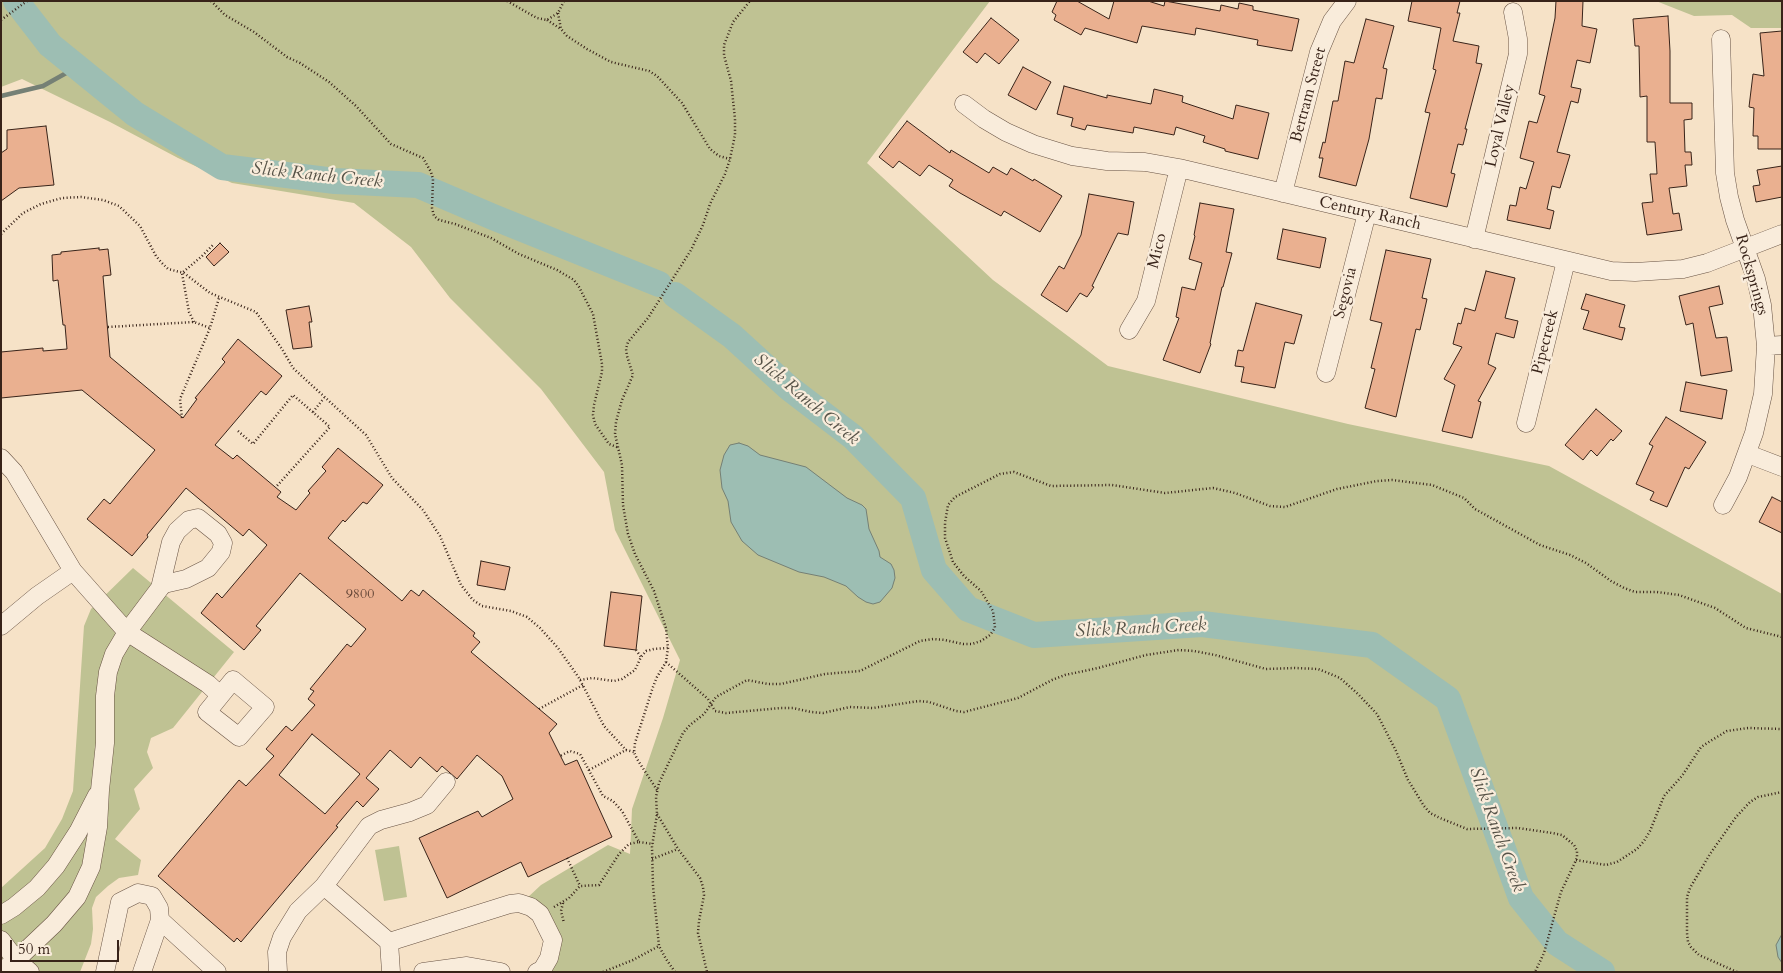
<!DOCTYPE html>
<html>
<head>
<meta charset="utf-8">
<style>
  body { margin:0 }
  #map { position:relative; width:1783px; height:973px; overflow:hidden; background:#f6e2c7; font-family:Cardo,serif }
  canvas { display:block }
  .frame { position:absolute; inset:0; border:2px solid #382319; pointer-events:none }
  .scale { position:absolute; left:10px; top:940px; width:109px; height:22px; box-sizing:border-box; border:2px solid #382319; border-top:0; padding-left:6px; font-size:15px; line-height:18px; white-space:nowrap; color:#382319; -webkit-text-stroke:4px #f9ecdb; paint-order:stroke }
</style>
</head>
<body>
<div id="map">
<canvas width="1783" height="973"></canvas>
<div class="frame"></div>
<div class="scale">50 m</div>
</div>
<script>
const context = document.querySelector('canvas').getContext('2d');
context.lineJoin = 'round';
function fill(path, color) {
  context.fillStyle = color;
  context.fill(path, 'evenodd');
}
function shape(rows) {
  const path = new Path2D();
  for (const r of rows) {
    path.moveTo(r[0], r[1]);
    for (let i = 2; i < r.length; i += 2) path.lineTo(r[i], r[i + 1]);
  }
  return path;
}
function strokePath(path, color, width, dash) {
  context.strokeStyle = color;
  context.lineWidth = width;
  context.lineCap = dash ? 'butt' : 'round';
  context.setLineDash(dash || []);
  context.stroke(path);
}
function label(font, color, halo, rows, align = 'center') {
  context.font = font + ' Cardo,serif';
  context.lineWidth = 4.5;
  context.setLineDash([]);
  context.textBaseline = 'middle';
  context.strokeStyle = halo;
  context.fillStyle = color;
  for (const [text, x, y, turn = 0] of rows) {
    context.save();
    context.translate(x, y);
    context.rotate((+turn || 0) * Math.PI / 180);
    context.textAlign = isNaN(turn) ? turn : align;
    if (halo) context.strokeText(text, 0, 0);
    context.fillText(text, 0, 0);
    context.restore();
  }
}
fill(shape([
  [1,1,990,1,867,163,993,280,1108,366,1348,424,1549,466,1782,594,1782,972,550,972,553,968,557,959,526,899,541,885,608,845,630,854,632,809,663,718,680,660,615,530,604,472,541,389,450,298,411,247,354,203,232,183,178,158,110,122,22,79,1,87],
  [1656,1,1782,1,1782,28,1751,28,1732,15,1694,16],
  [133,568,234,652,173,728,151,738,147,752,153,768,134,789,140,809,115,839,141,860,138,875,119,878,108,886,96,897,92,908,93,929,91,944,80,972,1,972,1,888,45,848,62,819,73,791,84,626,91,609],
  [399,846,407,897,384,901,375,850]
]), '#bfc293');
const water = shape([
  [739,443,748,446,760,455,806,467,847,498,862,505,866,509,869,529,879,551,880,557,891,564,894,570,895,578,892,588,880,602,873,604,866,602,858,597,846,586,824,577,799,572,758,555,742,541,731,522,728,501,722,488,720,470,724,455,730,445,739,443],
  [1782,934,1782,963,1778,957,1776,945,1782,934]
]);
fill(water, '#9dbeb3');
strokePath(water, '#758075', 1);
strokePath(shape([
  [1,96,43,86,77,67]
]), '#758075', 4.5);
strokePath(shape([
  [16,1,50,45,135,114,222,167,335,181,418,185,493,217,659,284],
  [675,295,732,336,789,388,853,437,913,498,934,570,968,609,1034,635,1202,624,1372,645,1448,699,1521,898,1557,943,1602,972]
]), '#9dbeb3', 26);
const building = shape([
  [1057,1,1077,1,1109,19,1114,1,1148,1,1164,6,1165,1,1220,11,1221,5,1238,9,1239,3,1253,6,1253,10,1299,19,1292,51,1257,45,1258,40,1196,28,1195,35,1142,26,1137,43,1085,28,1081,35,1054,20,1056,15,1052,12,1057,1],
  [1412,1,1460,1,1457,13,1460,13,1453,41,1479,46,1476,63,1482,64,1465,129,1467,129,1463,145,1458,144,1451,173,1455,174,1447,207,1410,198,1430,113,1425,112,1436,70,1433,69,1441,28,1408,21,1412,1],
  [1556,1,1583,1,1582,26,1597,29,1590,63,1577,60,1571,87,1581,89,1578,103,1571,101,1557,152,1570,155,1560,188,1552,186,1547,209,1554,211,1550,229,1507,220,1510,205,1516,206,1520,187,1526,189,1534,162,1520,158,1529,121,1537,123,1545,96,1539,94,1555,18,1556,1],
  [1668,16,1670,51,1670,103,1692,103,1692,119,1684,120,1685,152,1691,152,1692,165,1685,165,1687,186,1669,188,1673,214,1679,213,1682,230,1647,235,1642,203,1653,202,1650,174,1657,174,1655,142,1647,142,1647,96,1640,97,1639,46,1635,46,1633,19,1668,16],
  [991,18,1019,40,999,64,985,53,977,63,963,52,991,18],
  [1366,19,1394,26,1383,68,1387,69,1382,99,1376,98,1369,139,1356,186,1319,177,1323,158,1319,158,1323,142,1325,143,1333,101,1338,101,1345,61,1354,63,1366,19],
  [1782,31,1782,149,1758,149,1758,136,1753,136,1754,108,1749,107,1753,74,1764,76,1760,33,1782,31],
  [1023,67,1051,82,1036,110,1008,95,1023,67],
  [1064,86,1107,98,1107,95,1151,104,1154,89,1183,96,1182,102,1233,119,1236,105,1269,113,1258,159,1225,151,1225,149,1203,142,1205,136,1176,127,1174,135,1134,127,1133,133,1087,125,1085,130,1071,126,1073,118,1057,114,1064,86],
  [907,121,950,153,951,150,989,173,993,167,1007,175,1011,168,1033,181,1034,179,1062,196,1040,232,1004,211,1001,216,960,193,949,186,953,180,929,165,920,176,899,161,893,168,879,157,907,121],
  [46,126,54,185,19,188,1,201,1,153,7,149,7,130,46,126],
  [1782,166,1782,197,1756,202,1753,186,1760,185,1757,170,1782,166],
  [1089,194,1134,202,1128,235,1118,233,1092,286,1094,287,1087,297,1080,293,1067,312,1041,295,1059,266,1064,269,1081,235,1089,194],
  [1200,203,1234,209,1226,252,1232,253,1223,287,1222,287,1210,343,1211,344,1200,373,1163,360,1179,318,1176,317,1182,287,1195,290,1202,263,1189,259,1195,236,1194,235,1200,203],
  [1283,229,1326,238,1320,268,1277,259,1283,229],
  [220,243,229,252,214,266,206,257,220,243],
  [99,248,99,250,108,249,111,275,103,276,110,357,183,418,197,399,195,398,225,362,222,359,238,339,282,376,266,395,261,391,215,445,233,459,237,455,281,492,277,497,296,510,310,493,308,491,326,471,322,467,338,448,383,485,367,504,363,502,345,522,343,520,328,538,402,601,411,590,419,596,423,590,475,633,473,636,480,642,471,652,557,724,549,733,565,765,577,760,612,837,528,877,521,862,447,898,419,838,478,811,482,817,513,799,502,776,477,755,457,779,442,766,437,772,420,757,411,768,390,750,366,778,379,789,363,807,357,801,336,826,338,827,241,942,237,938,234,942,158,876,239,780,246,786,274,756,266,749,286,726,292,731,315,705,308,699,314,691,310,689,347,644,351,647,366,629,300,573,256,626,261,630,244,650,201,613,217,593,222,598,267,545,249,529,243,536,186,488,147,535,148,537,132,556,87,519,104,499,110,504,155,450,82,390,1,398,1,352,43,348,43,351,67,349,65,325,63,325,58,280,53,281,52,255,61,254,61,252,99,248],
  [312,734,360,774,325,814,279,775,312,734],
  [1386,250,1431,259,1422,298,1427,299,1420,330,1416,329,1396,417,1365,408,1375,369,1371,368,1382,323,1370,320,1386,250],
  [1486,271,1515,278,1505,318,1518,321,1514,338,1496,333,1488,364,1496,368,1478,401,1481,402,1472,438,1442,431,1455,385,1444,379,1462,347,1453,344,1458,323,1461,324,1465,308,1475,311,1486,271],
  [1719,286,1723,304,1709,307,1716,338,1727,337,1732,371,1701,376,1693,323,1686,325,1679,296,1719,286],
  [1586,294,1625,305,1619,327,1625,328,1622,340,1583,329,1589,311,1581,309,1586,294],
  [1256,303,1302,315,1294,344,1285,342,1275,388,1241,382,1244,367,1235,366,1238,350,1243,351,1256,303],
  [309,306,312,322,309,322,312,347,293,349,286,310,309,306],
  [1686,382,1727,390,1722,419,1680,411,1686,382],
  [1596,409,1622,431,1613,441,1611,439,1597,456,1591,450,1583,460,1565,445,1596,409],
  [1666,417,1706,442,1689,469,1685,467,1667,507,1650,500,1654,492,1636,484,1653,446,1649,444,1666,417],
  [1772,497,1782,502,1782,533,1759,522,1772,497],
  [481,561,510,567,505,590,477,585,481,561],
  [611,592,642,596,636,650,604,646,611,592]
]);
fill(building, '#eab090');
strokePath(building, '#382319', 1);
const minor = shape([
  [1721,39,1725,173,1729,197,1735,220,1756,279,1762,305,1766,346,1763,394,1754,433,1738,477,1723,505],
  [964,104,984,119,1006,132,1033,144,1072,156,1107,161,1145,162,1179,168,1611,271,1635,272,1683,269,1707,263,1782,234],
  [1283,193,1319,52,1332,21,1347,1],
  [1474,239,1518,54,1518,39,1513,12],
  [1129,330,1146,301,1179,168],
  [1766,346,1782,345],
  [1326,373,1367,213],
  [1526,423,1566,261],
  [1748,454,1782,467],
  [1,458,14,472,73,571],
  [1,626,37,596,73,571,127,632,208,684,220,695],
  [233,680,265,707,239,737,207,712,233,680],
  [324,886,369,826,381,820,410,812,427,805,446,782],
  [1,915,14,907,37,888,56,866,78,832,97,795],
  [1,940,16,960,30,972],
  [389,942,391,972],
  [1,972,16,960,54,924,77,897,91,867,98,827,100,790,105,743,105,696,108,672,114,654,127,632,160,588,164,584,186,579,208,568,221,552,223,543,218,534,198,518,189,520,177,531,171,542,160,588],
  [105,972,120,902,138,893,152,896,159,908,160,920,217,972],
  [142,972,160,920],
  [278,972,277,952,282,937,298,911,324,886,389,942,510,904,519,903,531,907,540,914,553,940,549,958,542,970,537,972],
  [423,972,467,966,501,972]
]);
strokePath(minor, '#685344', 19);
strokePath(shape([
  [211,1,225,15,254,32,287,57,300,63,329,82,356,106,391,144,423,158,431,172,433,179,432,208,434,216,439,220,455,224,491,238,519,254,557,270,574,280,579,287,593,314,602,364,602,372,594,405,593,415,595,424,609,444,619,448],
  [507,1,537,18,547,20,558,13,564,1],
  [558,13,561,29,567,36,587,49,611,62,649,71,657,76,682,103,710,149,719,156,730,159],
  [1,20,27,1],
  [547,20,561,29],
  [1,234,23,213,41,204,62,198,81,197,103,200,119,206,140,226,156,256,161,262,168,269,184,273,210,293,256,312,282,349,293,368,366,435,392,478,423,510,440,536,461,585,473,600,482,606,511,611,527,617,540,628,558,648,579,678,604,726,626,750],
  [194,322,189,312,182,273,201,257,213,245],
  [108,327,194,322,210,328],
  [313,412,324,398],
  [182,418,180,399,210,328,219,298],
  [238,431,253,444,293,395,330,427,276,487],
  [636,650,641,657],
  [666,662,708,699,715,711,726,713,781,708,793,708,811,712,823,713,850,707,873,708,919,701,929,702,956,711,964,712,1018,698,1052,680,1065,675,1098,668,1146,655,1179,650,1194,651,1215,655,1266,669,1295,668,1318,669,1328,673,1340,678,1358,694,1377,714,1396,751,1408,780,1424,806,1430,813,1440,818,1467,829,1518,828,1552,833,1562,835,1574,845,1577,851,1577,858,1561,892,1544,953,1535,972],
  [580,680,592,678,614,681,622,679,635,670,641,657,646,651,654,649,668,648],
  [539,709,583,685],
  [589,770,626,750,634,752],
  [657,790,637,759,634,752,635,743,653,687,657,677,666,662,668,648,666,628,654,591,635,554,628,534,623,505,622,465,615,434,616,422,622,400,633,375,627,356,626,349,628,342,648,318,691,250,703,225,710,204,725,174,730,159,735,135,735,119,731,81,724,55,724,45,733,22,750,1],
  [657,814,678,849,700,878,703,887,704,895,699,921,698,933,707,972],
  [639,842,653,844],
  [567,858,580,886],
  [652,859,678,849],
  [1576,860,1606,865,1617,862,1637,849,1644,841,1650,831,1664,796,1682,776,1701,747,1712,740,1727,731,1748,728,1782,729],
  [563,903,561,911,564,923],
  [554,907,569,898,580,886,599,885,619,854,629,844,639,842,622,811,613,801,603,796,580,754,570,751,560,756],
  [603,972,633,960,659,946],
  [675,972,666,959,659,946,653,886,652,847,657,814,656,797,659,783,683,733,690,725,704,714,716,697,747,680,768,684,781,684,825,674,860,671,920,641,933,639,945,640,963,644,972,644,981,641,990,635,995,628,993,611,981,591,964,576,953,562,945,538,945,523,948,505,955,497,1000,474,1014,472,1051,486,1112,485,1165,493,1213,488,1235,493,1270,506,1285,507,1337,489,1377,481,1392,480,1432,485,1464,498,1475,509,1540,545,1570,555,1586,563,1611,581,1624,588,1635,592,1657,592,1679,595,1715,608,1746,628,1782,637],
  [1737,972,1699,955,1691,947,1688,942,1687,933,1687,897,1690,888,1710,854,1736,817,1750,802,1758,797,1782,792]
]), '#382319', 2.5, [1, 2.5]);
strokePath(minor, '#f9ecdb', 18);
label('14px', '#644637', null, [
  ["9800",360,595]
]);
label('16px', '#382319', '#f9ecdb', [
  ["Bertram Street",1309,95,-75],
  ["Loyal Valley",1501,126,-77],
  ["Century Ranch",1370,214,13],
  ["Mico",1158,251,-76],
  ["Rocksprings",1751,275,74],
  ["Segovia",1346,293,-76],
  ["Pipecreek",1546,342,-76]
]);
label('italic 18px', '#565247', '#f9ecdb', [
  ["Slick Ranch Creek",317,176,6],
  ["Slick Ranch Creek",806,400,40],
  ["Slick Ranch Creek",1141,629,-3],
  ["Slick Ranch Creek",1496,830,70]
]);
</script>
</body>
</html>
